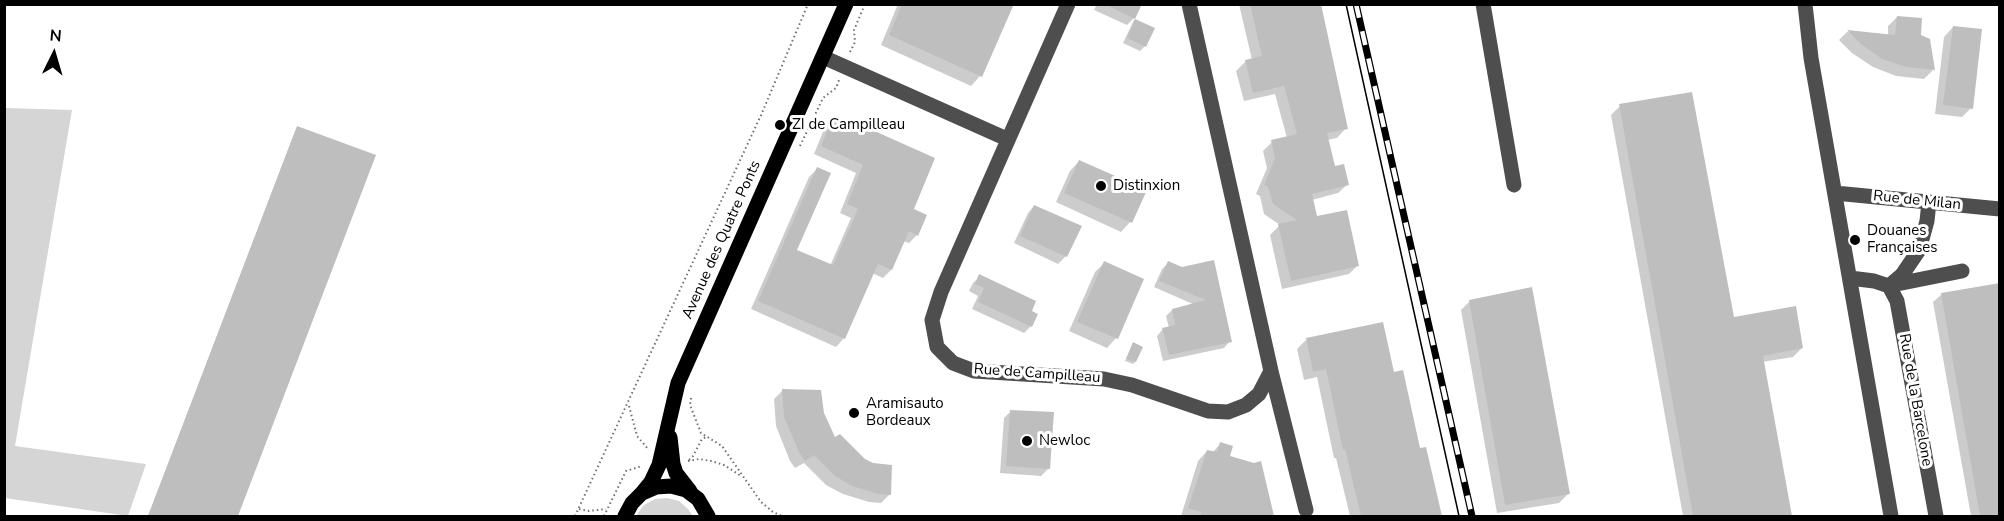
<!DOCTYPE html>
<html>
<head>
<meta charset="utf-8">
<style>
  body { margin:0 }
  #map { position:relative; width:2004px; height:521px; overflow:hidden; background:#fff; font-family:"Nunito Sans",sans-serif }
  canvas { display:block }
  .frame { position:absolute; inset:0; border:6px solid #000; pointer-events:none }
  .north { position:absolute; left:24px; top:24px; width:60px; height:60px; -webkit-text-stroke:4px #fff; paint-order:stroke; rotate:5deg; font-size:16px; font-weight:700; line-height:24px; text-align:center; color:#000 }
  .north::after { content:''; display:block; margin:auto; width:21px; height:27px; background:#000; clip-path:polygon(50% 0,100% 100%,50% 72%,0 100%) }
</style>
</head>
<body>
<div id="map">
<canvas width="2004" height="521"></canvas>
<div class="frame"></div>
<div class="north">N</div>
</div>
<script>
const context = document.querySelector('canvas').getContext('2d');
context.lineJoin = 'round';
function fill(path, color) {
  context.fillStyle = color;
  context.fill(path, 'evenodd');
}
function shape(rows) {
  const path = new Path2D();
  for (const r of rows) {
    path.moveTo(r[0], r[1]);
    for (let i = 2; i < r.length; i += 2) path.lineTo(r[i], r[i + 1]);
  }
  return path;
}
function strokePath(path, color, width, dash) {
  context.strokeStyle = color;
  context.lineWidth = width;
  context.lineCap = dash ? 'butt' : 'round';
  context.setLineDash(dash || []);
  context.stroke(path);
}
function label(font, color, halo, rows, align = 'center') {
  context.font = font + ' "Nunito Sans",sans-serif';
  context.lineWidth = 6;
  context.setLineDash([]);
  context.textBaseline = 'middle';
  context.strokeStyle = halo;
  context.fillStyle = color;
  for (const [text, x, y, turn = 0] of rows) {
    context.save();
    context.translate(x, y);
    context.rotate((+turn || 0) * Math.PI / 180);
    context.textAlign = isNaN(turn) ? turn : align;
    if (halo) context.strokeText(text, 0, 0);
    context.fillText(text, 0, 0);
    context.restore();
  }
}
fill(shape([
  [5,108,72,110,15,446,146,464,128,516,5,498],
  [667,498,679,501,688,509,693,516,636,516,644,505,655,499]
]), '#d5d5d5');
fill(shape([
  [898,4,1012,4,980,76,971,86,881,45],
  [1097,4,1140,4,1134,18,1127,25,1094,10],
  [1239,4,1319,4,1346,128,1337,138,1327,140,1333,168,1348,184,1338,193,1312,200,1316,218,1358,265,1349,274,1282,289,1270,235,1280,225,1264,214,1260,196,1256,194,1267,168,1263,151,1272,142,1287,138,1275,94,1244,101,1236,71,1245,62,1252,60],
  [1897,17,1919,36,1933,70,1924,79,1896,76,1873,67,1852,53,1839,40,1847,32,1888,36,1888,26],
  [1134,20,1153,28,1145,46,1140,51,1123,43],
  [1953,27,1971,108,1962,117,1935,114,1944,37],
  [1620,106,1732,319,1802,348,1793,357,1762,362,1791,516,1683,516,1611,115],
  [833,119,858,130,861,127,912,210,917,235,909,243,903,241,891,270,883,278,872,273,844,338,836,347,751,309,809,177,817,169,795,250,830,266,851,218,840,213,856,173,814,154,825,127],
  [296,129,374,156,236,516,148,516],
  [1079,161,1145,191,1130,222,1121,232,1056,202,1070,171],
  [1034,206,1080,226,1065,257,1058,264,1014,243,1028,213],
  [1213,262,1230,341,1224,348,1163,361,1157,336,1163,329,1169,328,1166,316,1172,310,1195,305,1154,287,1162,269,1168,263,1182,269],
  [1104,263,1142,279,1116,338,1107,348,1069,331,1095,272],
  [980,276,1030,312,1031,326,1024,333,972,309,978,296,969,291,973,283],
  [2000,284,2000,516,1971,516,1933,302,1942,294],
  [1470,301,1568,494,1559,503,1497,513,1461,310],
  [1306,340,1419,450,1425,449,1441,516,1350,516,1336,458,1334,458,1317,377,1304,380,1297,349],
  [1132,346,1135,362,1133,364,1125,361],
  [783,390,823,413,835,439,890,494,881,503,869,502,843,494,826,485,804,463,795,468,790,461,776,426,774,399],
  [1011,411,1048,469,1041,476,1000,473,1004,418],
  [1220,444,1229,457,1254,464,1260,463,1272,516,1181,516,1198,461,1207,451,1212,453]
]), '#0003');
fill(shape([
  [902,4,1014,4,982,77,889,35],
  [1104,4,1142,4,1135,19],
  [1250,4,1321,4,1348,129,1327,133,1335,166,1344,164,1349,185,1312,194,1317,216,1347,210,1359,266,1291,281,1278,224,1297,220,1273,204,1268,187,1264,185,1275,158,1271,140,1297,134,1284,86,1253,93,1245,60,1262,56],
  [1897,16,1922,18,1921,35,1930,39,1935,70,1906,67,1882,59,1861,44,1847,30,1895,35],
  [1135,19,1155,28,1146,47,1127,38],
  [1953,26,1982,29,1973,109,1943,105],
  [1692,92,1734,317,1796,306,1803,348,1763,356,1792,516,1693,516,1619,104],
  [833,117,860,129,861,125,935,158,914,209,927,215,918,236,909,231,892,270,878,264,845,339,758,301,817,167,831,173,797,250,833,265,858,209,847,204,863,165,821,146],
  [297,126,376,155,238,516,148,516],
  [1079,160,1147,190,1132,223,1064,193],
  [1034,205,1082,226,1067,257,1020,236],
  [1214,260,1232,342,1169,355,1162,328,1175,325,1172,309,1206,300,1159,281,1168,261,1182,267],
  [1104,261,1144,279,1118,339,1077,322],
  [979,274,1036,301,1032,311,1038,314,1032,327,978,302,984,288,975,284],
  [2000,283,2000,516,1980,516,1941,293],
  [1532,287,1570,494,1505,505,1469,300],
  [1383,322,1394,372,1403,370,1420,448,1426,447,1442,516,1361,516,1345,449,1343,450,1326,369,1313,372,1306,338],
  [1133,342,1143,347,1136,362,1126,359],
  [782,389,821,390,824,413,835,437,840,434,865,459,873,463,892,465,891,495,878,494,852,486,835,476,814,455,805,461,799,452,784,417],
  [1010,410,1054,412,1050,469,1006,466],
  [1220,442,1233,446,1230,456,1254,463,1261,461,1274,516,1200,516,1201,512,1188,508,1207,450,1217,452]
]), '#bebebe');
strokePath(shape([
  [850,52,855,42,854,30,865,4],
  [800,146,823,98,836,88,839,80],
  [691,398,690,405,701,433,722,446,761,502,773,512,782,516],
  [629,406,637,436,648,449],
  [689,460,693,456,702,439,706,437],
  [688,461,699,459,711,461,724,465,741,476],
  [579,509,589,511,606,509],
  [575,516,762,113,808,4],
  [604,516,626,471,642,466]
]), '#707070', 2, [1.5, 3]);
strokePath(shape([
  [1068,4,941,292,932,320,937,347,953,363,974,371,1104,379,1132,385,1208,411,1228,412,1246,405,1259,394,1271,371,1189,4],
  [1483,4,1514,185],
  [1805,4,1811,58,1891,516],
  [823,57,1007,139],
  [1835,193,2000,209],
  [1850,278,1874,281,1889,286,1897,301,1936,516],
  [1892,285,1962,271],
  [1889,286,1902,275,1919,250,1927,221,1929,202],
  [1271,371,1306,510]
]), '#4e4e4e', 15);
strokePath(shape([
  [670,437,673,464,676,473,690,491],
  [642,493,651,482,659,465,678,383,846,4],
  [625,516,632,503,642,493,656,487,671,486,686,490,698,499,708,516]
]), '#000', 15);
strokePath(shape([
  [1346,4,1459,516]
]), '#000', 1.5);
const rail = shape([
  [1356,4,1472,516]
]);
strokePath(rail, '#000', 7);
strokePath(rail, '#fff', 4.5, [14]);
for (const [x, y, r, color] of [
  [780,125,6,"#000"],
  [1101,186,6,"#000"],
  [1855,240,6,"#000"],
  [854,413,6,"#000"],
  [1027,441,6,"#000"]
]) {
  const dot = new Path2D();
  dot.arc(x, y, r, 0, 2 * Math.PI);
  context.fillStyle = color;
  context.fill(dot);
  strokePath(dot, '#fff', 2);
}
label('15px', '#000', '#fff', [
  ["ZI de Campilleau",792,125],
  ["Distinxion",1113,186],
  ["Douanes",1867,231],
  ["Françaises",1867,248],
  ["Aramisauto",866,404],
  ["Bordeaux",866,421],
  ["Newloc",1039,441]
], 'left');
label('15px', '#000', '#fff', [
  ["Rue de Milan",1917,201,6],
  ["Avenue des Quatre Ponts",722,240,-66],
  ["Rue de Campilleau",1037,374,4],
  ["Rue de la Barcelone",1915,400,80]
]);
</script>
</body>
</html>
